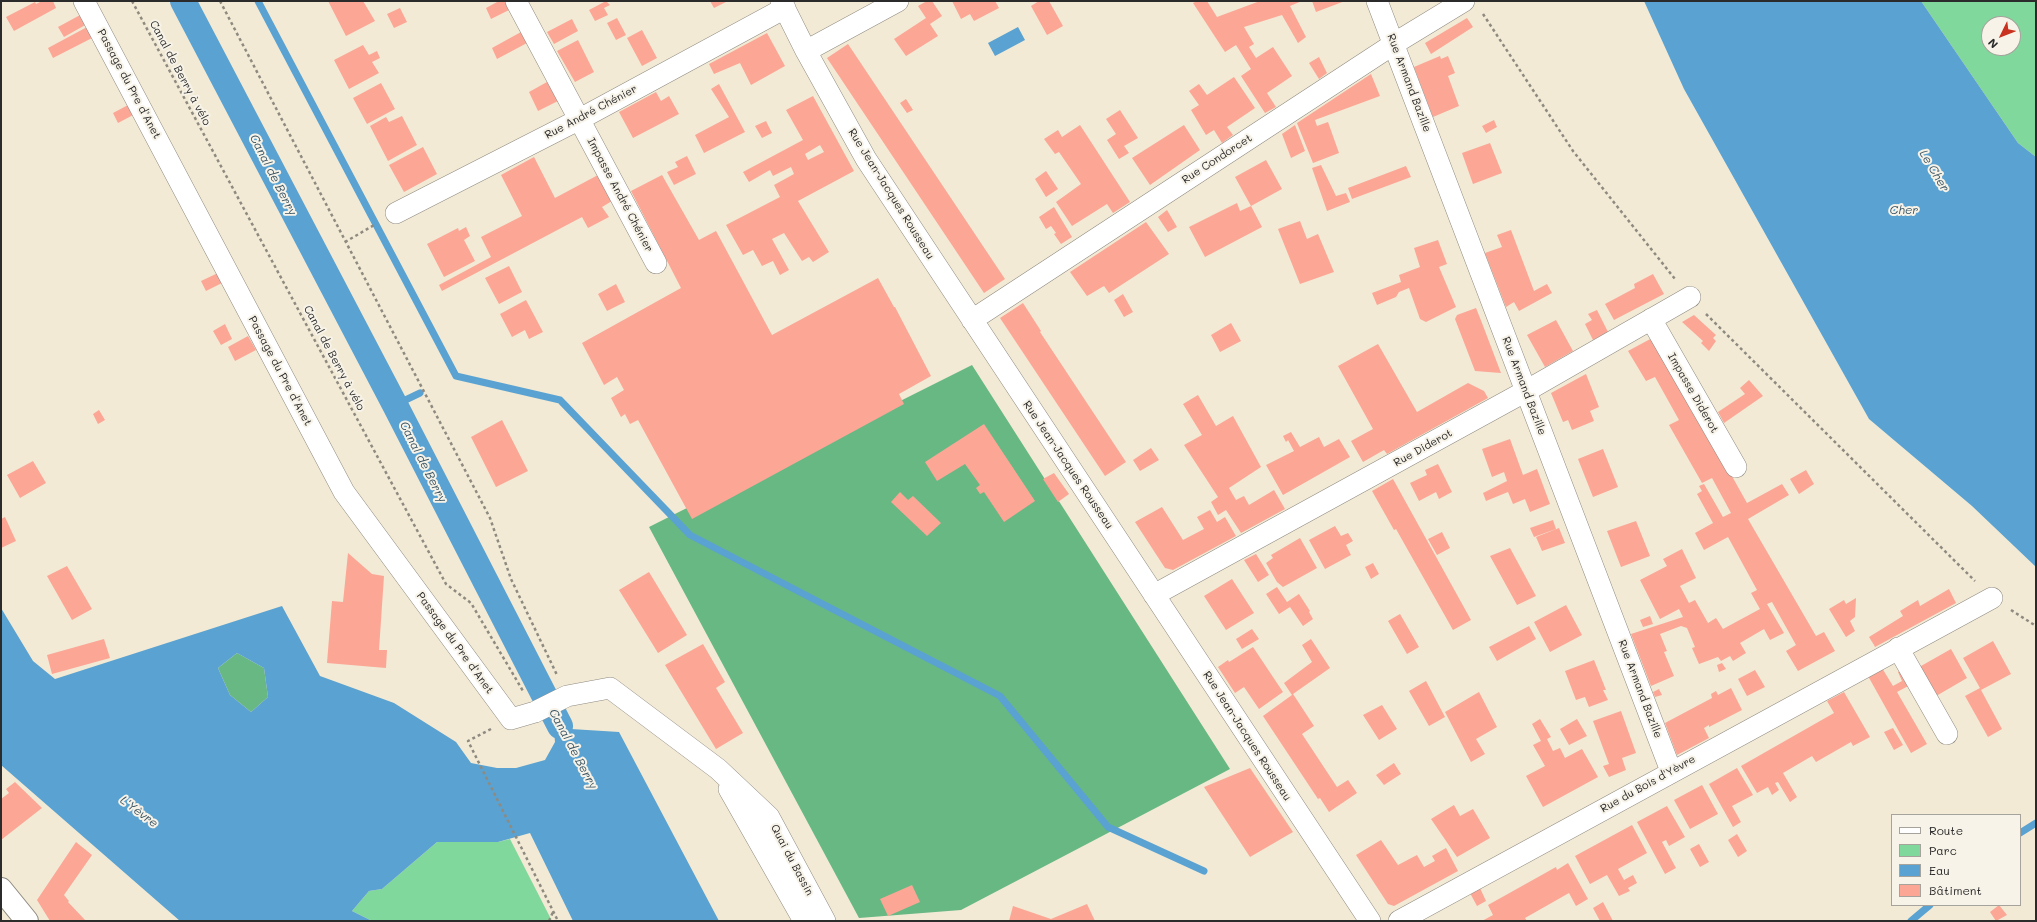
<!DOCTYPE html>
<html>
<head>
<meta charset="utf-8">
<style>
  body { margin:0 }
  #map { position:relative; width:2037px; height:922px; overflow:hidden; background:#f2ead5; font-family:Mali,sans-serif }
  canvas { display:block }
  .frame { position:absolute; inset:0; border:2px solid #2b2b2b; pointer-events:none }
  .legend { position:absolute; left:1891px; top:814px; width:130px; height:92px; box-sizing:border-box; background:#f7f3e8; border:1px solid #a5a39c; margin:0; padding:5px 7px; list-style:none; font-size:12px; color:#2b2b2b }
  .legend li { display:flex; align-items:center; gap:8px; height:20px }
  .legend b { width:20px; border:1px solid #a5a39c }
  .north { position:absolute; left:1981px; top:16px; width:40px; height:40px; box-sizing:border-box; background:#f7f3e8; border:1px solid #a5a39c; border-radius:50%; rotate:227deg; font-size:11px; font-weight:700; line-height:16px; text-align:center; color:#2b2b2b }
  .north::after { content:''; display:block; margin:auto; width:14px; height:18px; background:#c8321e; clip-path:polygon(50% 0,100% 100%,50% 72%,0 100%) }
</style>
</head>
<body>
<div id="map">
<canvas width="2037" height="922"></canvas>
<div class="frame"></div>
<ul class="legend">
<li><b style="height:5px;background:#fff"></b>Route</li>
<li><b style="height:11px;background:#81d89c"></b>Parc</li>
<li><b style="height:11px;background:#5aa2d1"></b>Eau</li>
<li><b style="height:11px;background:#fca696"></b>Bâtiment</li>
</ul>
<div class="north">N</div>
</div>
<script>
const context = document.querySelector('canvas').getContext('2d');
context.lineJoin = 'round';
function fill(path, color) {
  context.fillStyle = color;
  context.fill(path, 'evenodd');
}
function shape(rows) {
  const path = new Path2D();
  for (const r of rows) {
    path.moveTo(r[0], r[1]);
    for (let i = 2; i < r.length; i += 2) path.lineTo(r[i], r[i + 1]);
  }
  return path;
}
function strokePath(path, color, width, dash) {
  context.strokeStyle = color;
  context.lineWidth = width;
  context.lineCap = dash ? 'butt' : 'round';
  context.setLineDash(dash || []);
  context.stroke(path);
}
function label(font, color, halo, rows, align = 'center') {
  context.font = font + ' Mali,sans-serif';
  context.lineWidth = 4;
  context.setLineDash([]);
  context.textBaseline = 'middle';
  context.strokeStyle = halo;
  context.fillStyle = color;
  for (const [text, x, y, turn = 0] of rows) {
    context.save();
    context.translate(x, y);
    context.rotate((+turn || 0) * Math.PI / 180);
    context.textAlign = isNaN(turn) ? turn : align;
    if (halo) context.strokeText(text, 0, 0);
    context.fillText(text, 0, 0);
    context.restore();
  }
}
fill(shape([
  [1921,1,2036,1,2036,157,2018,143],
  [1989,24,2013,24,2013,48,1989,48],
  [510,839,552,921,372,921,352,911,369,891,382,889,437,842,498,842]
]), '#81d89c');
fill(shape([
  [972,365,1230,769,961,910,859,918,649,527],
  [237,653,264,668,268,697,251,712,230,695,218,668]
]), '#68b884');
fill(shape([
  [1644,1,1921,1,2018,143,2036,157,2036,567,1972,506,1869,419,1684,89],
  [1018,27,1025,40,995,56,988,43],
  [282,606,320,676,394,703,456,742,471,763,497,768,516,768,545,760,555,742,554,730,548,718,558,713,571,729,619,732,719,921,573,921,530,833,498,842,437,842,382,889,369,891,352,911,372,921,180,921,1,765,1,608,33,661,55,679],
  [237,653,264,668,268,697,251,712,230,695,218,668]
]), '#5aa2d1');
strokePath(shape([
  [258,1,456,376,560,400,690,535,1000,696,1108,827,1204,871],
  [395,405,420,393],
  [2020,833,2036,823],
  [1911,921,1930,905]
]), '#5aa2d1', 7);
strokePath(shape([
  [183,1,395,405,560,726]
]), '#5aa2d1', 26);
fill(shape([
  [42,1,53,1,56,8,14,31,6,17,35,2,36,4],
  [328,1,363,1,375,21,346,36],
  [499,1,505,1,509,10,491,19,486,8],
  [606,1,610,5,604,8,608,15,595,21,589,10],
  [710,1,728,1,714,8],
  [927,1,932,1,942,16,930,24,938,36,906,56,894,39,926,18,918,6],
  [952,1,995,1,999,8,974,21,970,14,961,19],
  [1039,1,1049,1,1063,26,1047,35,1031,6],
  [1197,1,1207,1,1217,17,1260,1,1302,1,1290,6,1306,37,1298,43,1282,15,1244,27,1254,44,1249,47,1256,58,1273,47,1292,76,1267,93,1276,107,1265,113,1241,76,1251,69,1236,45,1225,52,1193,3],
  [1312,1,1345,1,1316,12],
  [400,8,407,22,394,28,387,14],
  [82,14,87,24,64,37,58,27],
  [617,18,626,35,616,40,607,23],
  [1467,18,1473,27,1431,54,1425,43],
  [572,19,578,31,554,44,547,32],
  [89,26,94,37,53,58,48,48],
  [642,30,657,58,642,66,627,38],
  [521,32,527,43,497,59,492,48],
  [767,33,785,66,751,85,740,63,714,74,709,64],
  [578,40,594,72,575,82,557,51],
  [848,44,1005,279,984,293,827,58],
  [363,45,369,55,377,51,380,58,372,62,379,73,349,89,334,60],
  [1440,56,1441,59,1448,56,1455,73,1448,76,1459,106,1433,117,1414,67],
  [1319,57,1327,73,1319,79,1309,63],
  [1371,74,1380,96,1315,120,1317,126,1328,122,1339,153,1313,163,1297,123],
  [1234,77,1255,108,1227,127,1233,135,1222,143,1214,130,1206,135,1191,110,1199,105,1189,91,1199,84,1207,95],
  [547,82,558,101,538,111,529,92],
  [381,83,395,109,367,124,353,98],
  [719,84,745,132,704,153,695,135,729,117,711,89],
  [656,92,661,101,669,96,679,114,633,138,619,112],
  [813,96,854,171,798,201,829,252,813,262,809,257,802,261,784,233,772,239,789,270,780,275,773,261,762,266,753,250,743,255,726,225,780,197,774,185,794,174,791,167,773,176,770,170,749,182,743,172,803,140,786,110],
  [820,145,824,152,808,160,805,154],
  [906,99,913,110,907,113,900,103],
  [130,104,135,114,118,123,113,113],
  [1120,110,1138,138,1124,146,1129,153,1119,159,1107,140,1116,134,1106,119],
  [402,116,417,145,388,161,370,126,386,117,389,122],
  [1494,120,1497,127,1486,133,1482,126],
  [766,121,772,133,762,138,755,126],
  [1080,125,1130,202,1113,213,1107,204,1072,226,1056,202,1081,184,1059,152,1055,154,1044,139,1058,130,1062,137],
  [1184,125,1200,150,1150,185,1132,158],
  [1295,125,1305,151,1291,158,1282,134],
  [1490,143,1502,173,1473,184,1462,153],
  [423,147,437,174,404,192,389,165],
  [687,156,696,174,674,185,667,172,678,167,675,162],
  [534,157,555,198,598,175,612,201,602,207,609,217,588,228,582,217,442,291,439,285,491,257,481,237,522,216,501,175],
  [1266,160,1282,189,1251,206,1262,227,1205,257,1189,227,1237,203,1240,211,1251,206,1235,177],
  [1321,165,1336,196,1346,193,1350,202,1327,211,1312,168],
  [1406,166,1411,177,1352,199,1348,188],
  [1046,171,1058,189,1046,197,1035,179],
  [662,175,699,240,716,231,772,335,878,278,894,307,895,307,931,376,899,394,904,404,692,519,638,420,630,424,625,414,621,417,611,398,624,390,617,377,604,385,582,343,681,288,631,191],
  [1054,207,1072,237,1061,244,1054,234,1056,233,1051,226,1046,229,1039,217],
  [1167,210,1177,227,1168,232,1158,217],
  [1300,221,1307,239,1318,234,1334,272,1300,284,1278,229],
  [1146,222,1169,254,1109,293,1104,286,1087,296,1070,272],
  [466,227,470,236,464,240,475,261,444,277,427,244,458,228,459,231],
  [1511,230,1534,291,1547,284,1552,293,1519,311,1514,302,1506,307,1485,253,1502,247,1497,235],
  [1438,240,1447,264,1439,267,1456,307,1426,322,1420,319,1409,288,1399,292,1396,297,1377,305,1372,293,1401,282,1399,275,1420,267,1414,248],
  [509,266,522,292,499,304,485,278],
  [218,273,224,282,206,291,201,281],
  [1653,274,1664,294,1614,320,1605,304,1635,288,1634,284],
  [616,284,625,302,607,311,598,294],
  [1123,294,1133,312,1124,317,1114,300],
  [526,300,543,332,529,339,525,330,512,337,500,314],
  [1023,303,1041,331,1040,332,1126,462,1105,476,1000,318],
  [1476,308,1482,323,1501,373,1475,371,1455,319,1457,315],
  [1597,310,1608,332,1593,340,1585,324,1592,320,1588,314],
  [1694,315,1716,335,1713,338,1716,341,1709,351,1701,343,1703,341,1682,322],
  [1556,320,1573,351,1545,367,1527,335],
  [1231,323,1241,341,1220,352,1211,335],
  [225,324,232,339,221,345,213,331],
  [248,336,256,350,235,361,228,347],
  [1654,337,1747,503,1782,484,1789,495,1748,519,1816,636,1824,632,1835,651,1798,671,1786,651,1796,645,1772,602,1767,604,1784,633,1770,640,1764,629,1740,643,1746,653,1733,661,1730,656,1721,661,1718,657,1699,664,1692,648,1695,647,1687,628,1681,626,1660,634,1667,651,1664,652,1674,676,1651,686,1631,634,1683,617,1679,609,1660,619,1640,580,1667,566,1663,559,1682,549,1696,578,1680,586,1689,603,1695,600,1708,623,1716,618,1723,629,1760,609,1751,593,1757,590,1728,537,1704,550,1695,533,1713,523,1697,494,1702,491,1699,486,1704,484,1723,517,1731,513,1712,478,1702,483,1669,425,1679,420,1655,377,1646,381,1628,351],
  [1378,344,1417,412,1468,383,1484,391,1488,398,1387,454,1384,450,1363,462,1351,441,1373,429,1338,366],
  [1586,374,1599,407,1590,411,1594,421,1572,430,1568,420,1563,422,1551,393],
  [1749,380,1763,396,1724,423,1718,412,1745,394,1740,388],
  [1198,395,1216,426,1233,416,1261,467,1229,488,1236,500,1244,496,1249,505,1274,490,1285,509,1241,533,1226,510,1218,515,1211,502,1218,497,1184,445,1202,435,1183,404],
  [99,410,105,420,98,424,93,414],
  [502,420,528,471,496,487,471,437],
  [984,424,1035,501,1004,522,984,492,980,494,976,488,980,485,965,464,937,481,925,462],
  [1291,432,1300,447,1319,437,1324,447,1339,439,1350,457,1283,495,1266,465,1294,451,1288,440,1286,442,1283,436],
  [1510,439,1523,475,1537,469,1550,504,1530,512,1525,499,1513,504,1508,492,1486,501,1483,493,1507,481,1504,472,1492,477,1482,449],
  [1151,448,1159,460,1140,471,1133,460],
  [1603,449,1618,487,1593,497,1578,459],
  [33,461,46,483,20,498,7,475],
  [1438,464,1452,492,1439,499,1436,492,1419,501,1410,483,1427,475,1425,470],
  [1806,470,1814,484,1799,494,1790,479],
  [1054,473,1069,494,1058,502,1043,479],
  [1393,479,1471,620,1453,630,1396,529,1394,530,1372,491],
  [900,492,908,500,913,496,941,523,927,536,891,502],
  [1162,507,1183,540,1204,529,1197,517,1210,510,1217,522,1225,517,1236,536,1173,570,1165,568,1135,522],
  [5,517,16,541,1,548,1,519],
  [1553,520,1556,529,1534,537,1530,528],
  [1636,521,1650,556,1621,567,1607,531],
  [1335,526,1341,536,1348,533,1353,541,1346,545,1351,555,1325,569,1309,540],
  [1559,528,1565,543,1542,551,1536,537],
  [1442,532,1450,548,1437,555,1428,539],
  [1300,538,1317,568,1283,587,1277,582,1266,563,1273,558,1271,555],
  [1510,548,1536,596,1517,605,1490,556],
  [348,553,372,574,384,576,379,650,387,650,386,668,327,663,332,601,343,602],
  [1256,554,1269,575,1258,582,1244,560],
  [1373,563,1379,574,1371,579,1365,567],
  [67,566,92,609,72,620,47,576],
  [649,572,687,635,658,653,619,590],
  [1232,579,1254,613,1226,630,1204,596],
  [1277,587,1287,602,1299,594,1310,611,1309,612,1313,619,1303,626,1290,607,1279,614,1266,594],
  [1949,589,1956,603,1875,647,1874,645,1869,637,1903,616,1900,611,1918,600,1920,606],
  [1856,598,1855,617,1850,621,1855,631,1846,637,1829,609,1844,600,1846,604],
  [1566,605,1582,635,1550,652,1534,622],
  [1400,614,1419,647,1407,654,1388,621],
  [1650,616,1653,624,1643,627,1640,620],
  [1529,626,1536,639,1497,661,1489,647],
  [1252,629,1259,639,1242,649,1236,639],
  [104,639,110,658,52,674,47,655],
  [1311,639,1330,668,1293,694,1314,726,1302,734,1337,787,1348,780,1357,793,1329,812,1320,798,1318,799,1263,716,1292,695,1284,683,1312,662,1302,645],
  [1993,641,2011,674,1981,690,2002,729,1988,737,1965,696,1980,688,1963,658],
  [703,644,725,682,716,688,743,733,716,749,665,665],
  [1253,647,1283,692,1259,709,1244,687,1235,693,1218,667,1228,660,1229,662],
  [1951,649,1967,678,1931,699,1914,670],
  [1594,660,1606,690,1603,690,1608,700,1589,707,1585,697,1576,700,1565,671],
  [1722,663,1726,669,1719,672,1717,665],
  [1905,667,1914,683,1897,692,1927,744,1911,753,1868,676,1882,668,1893,686,1902,681,1898,672],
  [1755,670,1765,687,1747,696,1738,679],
  [1426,681,1445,717,1429,726,1409,691],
  [1731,688,1742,710,1709,727,1709,725,1704,728,1709,738,1677,755,1665,723,1712,698,1711,694,1716,691,1718,695],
  [1659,689,1662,695,1655,697,1653,692],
  [1479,692,1497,727,1476,739,1485,754,1471,762,1445,712],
  [1844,692,1870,737,1853,746,1851,742,1816,762,1812,756,1783,773,1797,797,1790,802,1778,782,1775,783,1779,790,1772,795,1768,787,1757,793,1741,766,1834,713,1827,701],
  [1382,705,1397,729,1379,740,1363,715],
  [1621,711,1636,753,1622,758,1626,770,1609,777,1603,766,1609,764,1593,721],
  [1540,719,1551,737,1547,739,1553,751,1560,748,1565,758,1582,749,1598,777,1543,807,1526,776,1545,766,1533,745,1541,741,1532,724],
  [1577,719,1587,736,1569,745,1560,729],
  [1893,728,1903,745,1894,750,1884,732],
  [1394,763,1401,774,1384,785,1376,775],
  [1250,768,1293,832,1250,857,1204,787],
  [1737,768,1753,795,1732,806,1741,822,1733,827,1709,784],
  [15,782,42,808,1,840,1,799,9,793,6,789],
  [1702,785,1718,814,1690,829,1674,800],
  [1454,805,1460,816,1473,809,1490,838,1457,857,1431,819],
  [1667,806,1685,837,1669,846,1666,840,1662,842,1676,868,1665,874,1637,822],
  [1632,825,1647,853,1618,869,1624,880,1633,875,1637,883,1628,888,1630,891,1619,896,1607,875,1590,884,1575,856],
  [1737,834,1747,851,1738,857,1728,840],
  [1381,840,1398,865,1417,855,1424,867,1435,861,1432,856,1446,848,1458,871,1394,906,1388,904,1356,855],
  [76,842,92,855,64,895,69,901,68,902,86,921,50,921,37,900],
  [1699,844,1709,862,1700,867,1690,849],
  [1568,863,1588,899,1576,906,1569,893,1525,918,1527,921,1482,921,1493,915,1488,905,1556,867,1557,870],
  [912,885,920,902,888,916,880,899],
  [1480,888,1486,901,1477,906,1470,893],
  [1603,902,1613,921,1600,921,1593,908],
  [1087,904,1095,921,1009,921,1013,906,1051,919],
  [1999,905,2007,915,1996,921,1990,912]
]), '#fca696');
const minor = shape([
  [84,1,344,492,511,719,535,712,567,696,610,688,718,769,769,817,825,921],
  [516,1,656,263],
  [781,1,806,51,866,159,1370,921],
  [1377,1,1671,771],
  [806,51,898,1],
  [396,213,580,119,785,8],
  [1651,319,1736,467],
  [972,320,1400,40,1464,1],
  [1154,595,1526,391,1690,297],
  [1898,648,1947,734],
  [729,789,804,921],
  [1399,921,1992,598]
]);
const primary = shape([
  [1,889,27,921]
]);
strokePath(minor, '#8e8a80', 22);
strokePath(primary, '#8e8a80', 24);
strokePath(shape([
  [132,1,446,584,471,603,523,691],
  [220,1,490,518,511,579,557,675],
  [1483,14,1573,151,1675,279],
  [345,242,376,224],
  [1706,314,1975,581],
  [2011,610,2036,626],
  [491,729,468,741,558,921],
  [549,921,553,912]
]), '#8e8a80', 2.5, [3, 3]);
strokePath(minor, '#fff', 21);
strokePath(primary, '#fff', 22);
label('11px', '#2b2b2b', '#f7f3e8', [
  ["Canal de Berry à vélo",180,73,62],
  ["Rue Armand Bazille",1409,83,69],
  ["Passage du Pre d’Anet",129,84,62],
  ["Rue André Chénier",591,112,-28],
  ["Rue Condorcet",1217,159,-33],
  ["Rue Jean-Jacques Rousseau",891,194,58],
  ["Impasse André Chénier",620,195,62],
  ["Canal de Berry à vélo",334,358,62],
  ["Passage du Pre d’Anet",280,371,62],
  ["Rue Armand Bazille",1524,386,69],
  ["Impasse Diderot",1693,393,60],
  ["Rue Diderot",1423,448,-29],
  ["Rue Jean-Jacques Rousseau",1068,465,56],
  ["Passage du Pre d’Anet",455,643,54],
  ["Rue Armand Bazille",1640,689,69],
  ["Rue Jean-Jacques Rousseau",1247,736,57],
  ["Rue du Bois d'Yèvre",1648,784,-29],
  ["Quai du Bassin",792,860,62]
]);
label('italic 12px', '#3b5565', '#f7f3e8', [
  ["Le Cher",1934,171,59],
  ["Canal de Berry",273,175,63],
  ["Cher",1904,210],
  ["Canal de Berry",423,462,63],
  ["Canal de Berry",573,749,62],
  ["L'Yèvre",139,812,37]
]);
</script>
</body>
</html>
